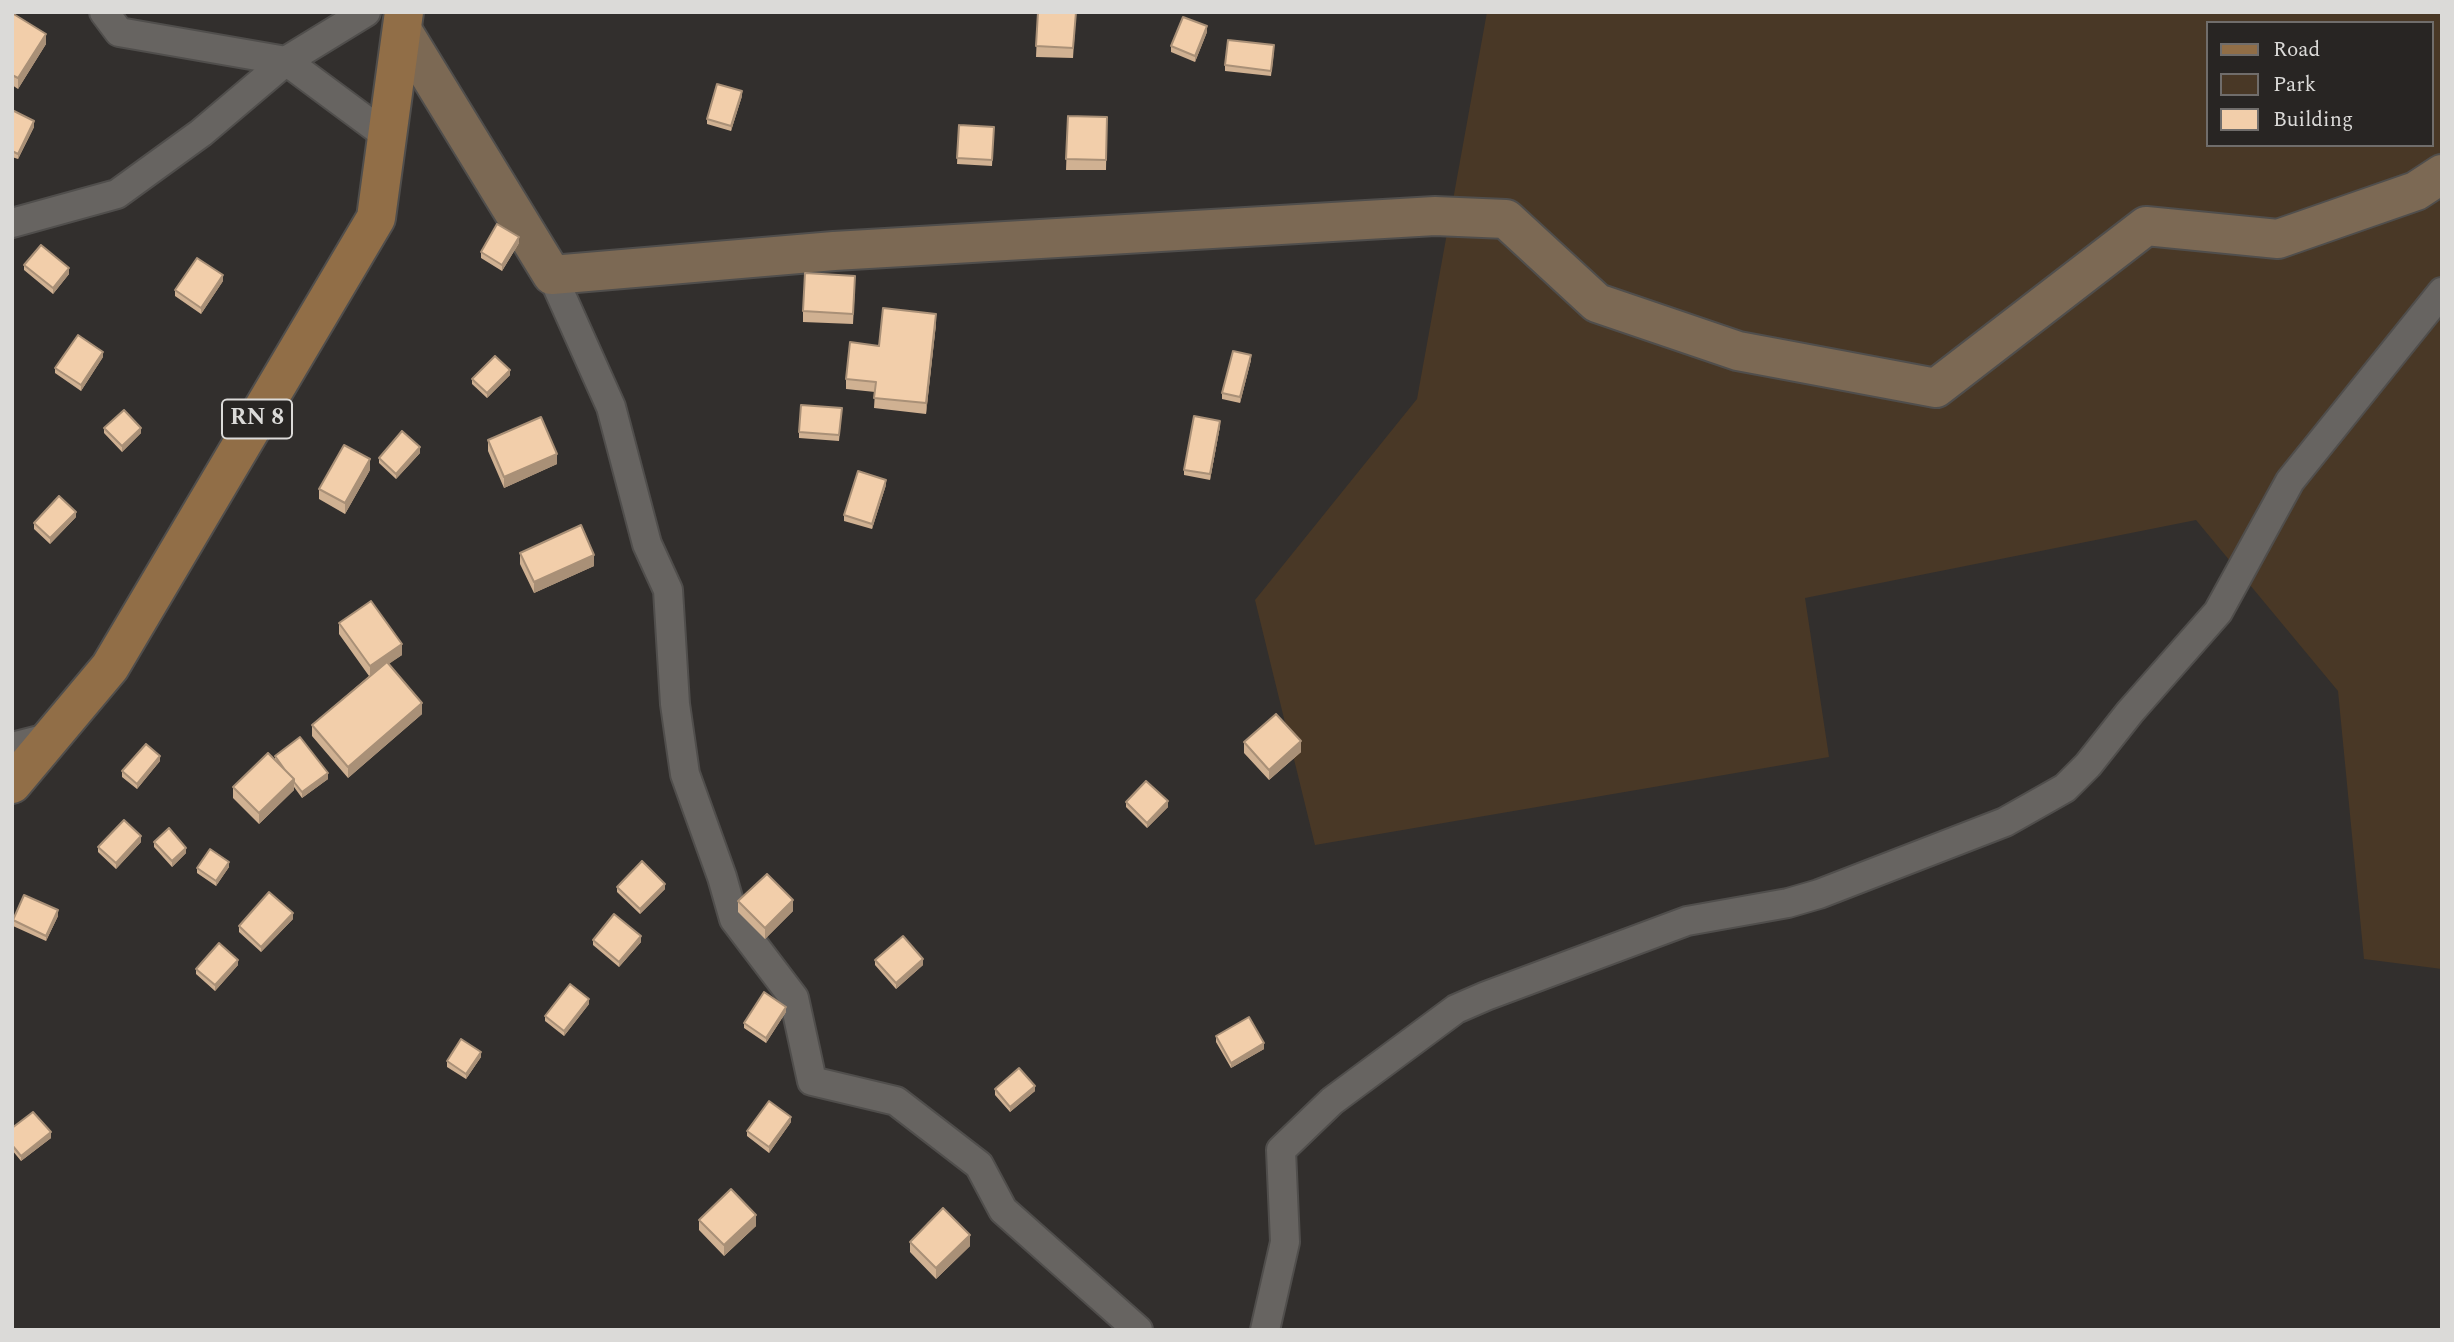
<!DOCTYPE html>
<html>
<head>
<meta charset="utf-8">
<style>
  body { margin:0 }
  #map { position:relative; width:2454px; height:1342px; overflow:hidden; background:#322f2d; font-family:Spectral,serif }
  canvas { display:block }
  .frame { position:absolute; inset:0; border:14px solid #dbdad8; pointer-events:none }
  .legend { position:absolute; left:2206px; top:21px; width:228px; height:126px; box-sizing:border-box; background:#282523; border:2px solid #706d6b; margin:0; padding:9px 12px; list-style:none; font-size:21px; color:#dbdad8 }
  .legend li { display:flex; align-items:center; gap:14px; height:35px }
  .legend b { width:35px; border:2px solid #706d6b }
</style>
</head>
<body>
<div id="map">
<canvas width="2454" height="1342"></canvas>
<div class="frame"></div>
<ul class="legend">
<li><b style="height:9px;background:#916e47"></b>Road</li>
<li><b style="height:19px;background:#493826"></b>Park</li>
<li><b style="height:19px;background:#f2ceaa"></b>Building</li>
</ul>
</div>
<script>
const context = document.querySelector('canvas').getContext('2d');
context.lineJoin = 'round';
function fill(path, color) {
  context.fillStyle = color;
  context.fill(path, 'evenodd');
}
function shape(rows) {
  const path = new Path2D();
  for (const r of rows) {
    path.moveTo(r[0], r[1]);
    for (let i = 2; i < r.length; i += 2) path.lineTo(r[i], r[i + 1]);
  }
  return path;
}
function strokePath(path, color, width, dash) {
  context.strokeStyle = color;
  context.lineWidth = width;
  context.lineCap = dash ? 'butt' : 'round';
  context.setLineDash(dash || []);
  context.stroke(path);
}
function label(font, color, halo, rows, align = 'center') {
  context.font = font + ' Spectral,serif';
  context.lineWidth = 7;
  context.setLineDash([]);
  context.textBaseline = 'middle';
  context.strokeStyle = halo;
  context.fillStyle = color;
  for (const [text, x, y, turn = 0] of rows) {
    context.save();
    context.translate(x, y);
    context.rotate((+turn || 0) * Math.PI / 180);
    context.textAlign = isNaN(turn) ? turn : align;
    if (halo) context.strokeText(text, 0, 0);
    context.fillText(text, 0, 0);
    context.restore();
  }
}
fill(shape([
  [1487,12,2442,12,2442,969,2364,959,2338,691,2196,520,1805,598,1829,757,1315,845,1255,600,1417,399],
  [2207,23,2431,23,2431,145,2207,145]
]), '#493826');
const street = shape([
  [104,12,119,32,286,61,366,12],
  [12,223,117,194,201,133,286,61,387,136],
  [552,275,611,407,647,544,668,590,675,704,685,774,722,877,734,919,794,998,812,1081,896,1101,979,1165,1003,1210,1138,1330],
  [12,747,51,737],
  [1265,1330,1285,1242,1281,1150,1332,1101,1456,1009,1486,996,1687,921,1788,903,1819,894,2005,822,2065,788,2088,765,2130,712,2218,612,2290,481,2442,292]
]);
const secondary = shape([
  [402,30,552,275,834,251,1435,216,1506,219,1597,303,1738,351,1936,388,2146,226,2278,239,2416,191,2442,174]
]);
const primary = shape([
  [12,784,110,667,376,218,404,12]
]);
strokePath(street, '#504e4c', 32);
strokePath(secondary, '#504e4c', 42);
strokePath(primary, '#504e4c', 42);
strokePath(street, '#676461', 28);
strokePath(secondary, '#7c6954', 38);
strokePath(primary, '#916e47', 38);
fill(shape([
  [1038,12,1076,12,1073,58,1036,57],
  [12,13,46,44,18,89,12,85],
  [1207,32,1195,62,1171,52,1171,46],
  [1274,51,1271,76,1225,71,1225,65],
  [742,96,731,131,707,124,707,119],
  [12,110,34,127,18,159,12,157],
  [1068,116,1107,117,1106,170,1066,170],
  [959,125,994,127,992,166,957,164],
  [519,243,502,271,481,258,481,252],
  [24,265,69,274,53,294,24,270],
  [223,281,201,314,175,296,175,290],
  [855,286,853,324,803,322,803,311],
  [936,324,926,414,874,408,875,392,846,389,846,379],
  [103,357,81,391,55,373,55,368],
  [1251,360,1240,403,1222,399,1222,393],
  [510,375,487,398,472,384,472,379],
  [842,408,839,441,799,438,799,432],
  [1220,426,1210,480,1184,475,1184,470],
  [104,428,141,433,122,452,104,433],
  [488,440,557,464,504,488,488,451],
  [420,453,396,479,379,463,379,458],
  [370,470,345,514,319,499,319,489],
  [886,485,872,529,844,521,844,515],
  [76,517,50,544,34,529,34,523],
  [520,553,594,566,534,593,520,564],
  [339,623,402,655,388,664,422,714,348,778,312,736,312,725,369,676,339,634],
  [1244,742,1301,752,1269,780,1244,753],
  [275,756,328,779,302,798,294,787,294,790,259,824,233,798,233,787,275,759],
  [160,761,137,789,122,777,122,771],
  [1126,802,1168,807,1147,828,1126,807],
  [141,842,116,869,98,852,98,847],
  [154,842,186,853,172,867,154,847],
  [229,867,216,886,197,873,197,868],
  [617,887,665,889,640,914,617,892],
  [738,901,793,911,765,939,738,912],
  [58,916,46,941,13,926,13,920],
  [293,919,261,952,239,932,239,926],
  [593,940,641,942,619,967,593,945],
  [875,960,923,965,896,989,875,965],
  [238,965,215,991,196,974,196,969],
  [589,1004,564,1036,545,1021,545,1016],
  [786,1012,766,1043,744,1028,744,1023],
  [1216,1036,1264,1049,1231,1068,1216,1042],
  [481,1057,466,1079,447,1067,447,1061],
  [995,1089,1035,1091,1010,1112,995,1095],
  [791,1122,769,1153,747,1136,747,1131],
  [12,1128,51,1138,21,1161,12,1150],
  [699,1220,756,1226,724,1256,699,1230],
  [910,1242,970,1246,936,1279,910,1252]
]), '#d0b192');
fill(shape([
  [1207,26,1207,32,1195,62,1195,56],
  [46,34,46,44,18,89,18,78],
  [742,91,742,96,731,131,731,126],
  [34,121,34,127,18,159,18,154],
  [519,237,519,243,502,271,502,265],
  [69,268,69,274,53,294,53,288],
  [223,275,223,281,201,314,201,308],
  [936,314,936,324,926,414,926,403],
  [103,352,103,357,81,391,81,385],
  [1251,355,1251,360,1240,403,1240,397],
  [510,370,510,375,487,398,487,393],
  [1220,421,1220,426,1210,480,1210,474],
  [141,428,141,433,122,452,122,446],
  [420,447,420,453,396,479,396,474],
  [557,454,557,464,504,488,504,477],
  [370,459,370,470,345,514,345,503],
  [886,480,886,485,872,529,872,524],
  [76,512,76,517,50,544,50,538],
  [594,555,594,566,534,593,534,582],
  [402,644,402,655,370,677,370,666],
  [422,703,422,714,348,778,348,767],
  [1301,741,1301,752,1269,780,1269,770],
  [160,756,160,761,137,789,137,784],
  [328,773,328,779,302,798,302,792],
  [294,779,294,790,259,824,259,813],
  [1168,801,1168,807,1147,828,1147,823],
  [141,836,141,842,116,869,116,863],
  [186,848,186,853,172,867,172,861],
  [229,862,229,867,216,886,216,881],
  [665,884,665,889,640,914,640,909],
  [793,900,793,911,765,939,765,928],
  [58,910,58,916,46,941,46,936],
  [293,913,293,919,261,952,261,947],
  [641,936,641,942,619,967,619,962],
  [923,959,923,965,896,989,896,983],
  [238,960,238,965,215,991,215,985],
  [589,999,589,1004,564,1036,564,1031],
  [786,1007,786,1012,766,1043,766,1038],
  [1264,1043,1264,1049,1231,1068,1231,1063],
  [481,1052,481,1057,466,1079,466,1074],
  [1035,1086,1035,1091,1010,1112,1010,1107],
  [791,1117,791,1122,769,1153,769,1147],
  [51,1132,51,1138,21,1161,21,1156],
  [756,1215,756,1226,724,1256,724,1245],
  [970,1235,970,1246,936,1279,936,1268]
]), '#a99077');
const building = shape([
  [1038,12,1076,12,1073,48,1036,46,1038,12],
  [12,13,46,34,18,78,12,75,12,13],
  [1183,17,1207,26,1195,56,1171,46,1183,17],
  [1228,40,1274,45,1271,71,1225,65,1228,40],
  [717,84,742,91,731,126,707,119,717,84],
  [12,110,34,121,18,154,12,151,12,110],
  [1068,116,1107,117,1106,160,1066,159,1068,116],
  [959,125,994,127,992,160,957,158,959,125],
  [497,224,519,237,502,265,481,252,497,224],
  [41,245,69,268,53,288,24,265,41,245],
  [197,258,223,275,201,308,175,290,197,258],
  [805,273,855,276,853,314,803,311,805,273],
  [883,308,936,314,926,403,874,398,876,382,846,379,850,342,879,346,883,308],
  [78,335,103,352,81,385,55,368,78,335],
  [1233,351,1251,355,1240,397,1222,393,1233,351],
  [495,356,510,370,487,393,472,379,495,356],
  [801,405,842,408,839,435,799,432,801,405],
  [124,410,141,428,122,446,104,428,124,410],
  [1194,416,1220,421,1210,474,1184,470,1194,416],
  [541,417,557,454,504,477,488,440,541,417],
  [402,431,420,447,396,474,379,458,402,431],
  [344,445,370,459,345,503,319,489,344,445],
  [858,471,886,480,872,524,844,515,858,471],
  [59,496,76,512,50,538,34,523,59,496],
  [581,525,594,555,534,582,520,553,581,525],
  [371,601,402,644,370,666,339,623,371,601],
  [387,662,422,703,348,767,312,725,387,662],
  [1276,714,1301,741,1269,770,1244,742,1276,714],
  [300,737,328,773,302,792,294,782,294,779,285,770,275,756,300,737],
  [146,744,160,756,137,784,122,771,146,744],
  [268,753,294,779,259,813,233,787,268,753],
  [1146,781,1168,801,1147,823,1126,802,1146,781],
  [124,820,141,836,116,863,98,847,124,820],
  [169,828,186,848,172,861,154,842,169,828],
  [210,849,229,862,216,881,197,868,210,849],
  [642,861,665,884,640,909,617,887,642,861],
  [767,874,793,900,765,928,738,901,767,874],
  [269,892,293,913,261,947,239,926,269,892],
  [24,895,58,910,46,936,13,920,24,895],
  [614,914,641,936,619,962,593,940,614,914],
  [903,936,923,959,896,983,875,960,903,936],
  [219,943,238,960,215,985,196,969,219,943],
  [570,984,589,999,564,1031,545,1016,570,984],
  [764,992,786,1007,766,1038,744,1023,764,992],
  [1249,1017,1264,1043,1231,1063,1216,1036,1249,1017],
  [461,1039,481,1052,466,1074,447,1061,461,1039],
  [1019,1068,1035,1086,1010,1107,995,1089,1019,1068],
  [769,1101,791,1117,769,1147,747,1131,769,1101],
  [33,1112,51,1132,21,1156,12,1145,12,1128,33,1112],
  [731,1189,756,1215,724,1245,699,1220,731,1189],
  [943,1208,970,1235,936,1268,910,1242,943,1208]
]);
fill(building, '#f2ceaa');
strokePath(building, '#a99077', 2);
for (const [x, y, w] of [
  [257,419,70]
]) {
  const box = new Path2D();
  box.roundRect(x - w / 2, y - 19.5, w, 39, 5);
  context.fillStyle = '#282523';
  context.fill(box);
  strokePath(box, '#dbdad8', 2);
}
label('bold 23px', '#dbdad8', null, [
  ["RN 8",257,419]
]);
</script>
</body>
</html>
